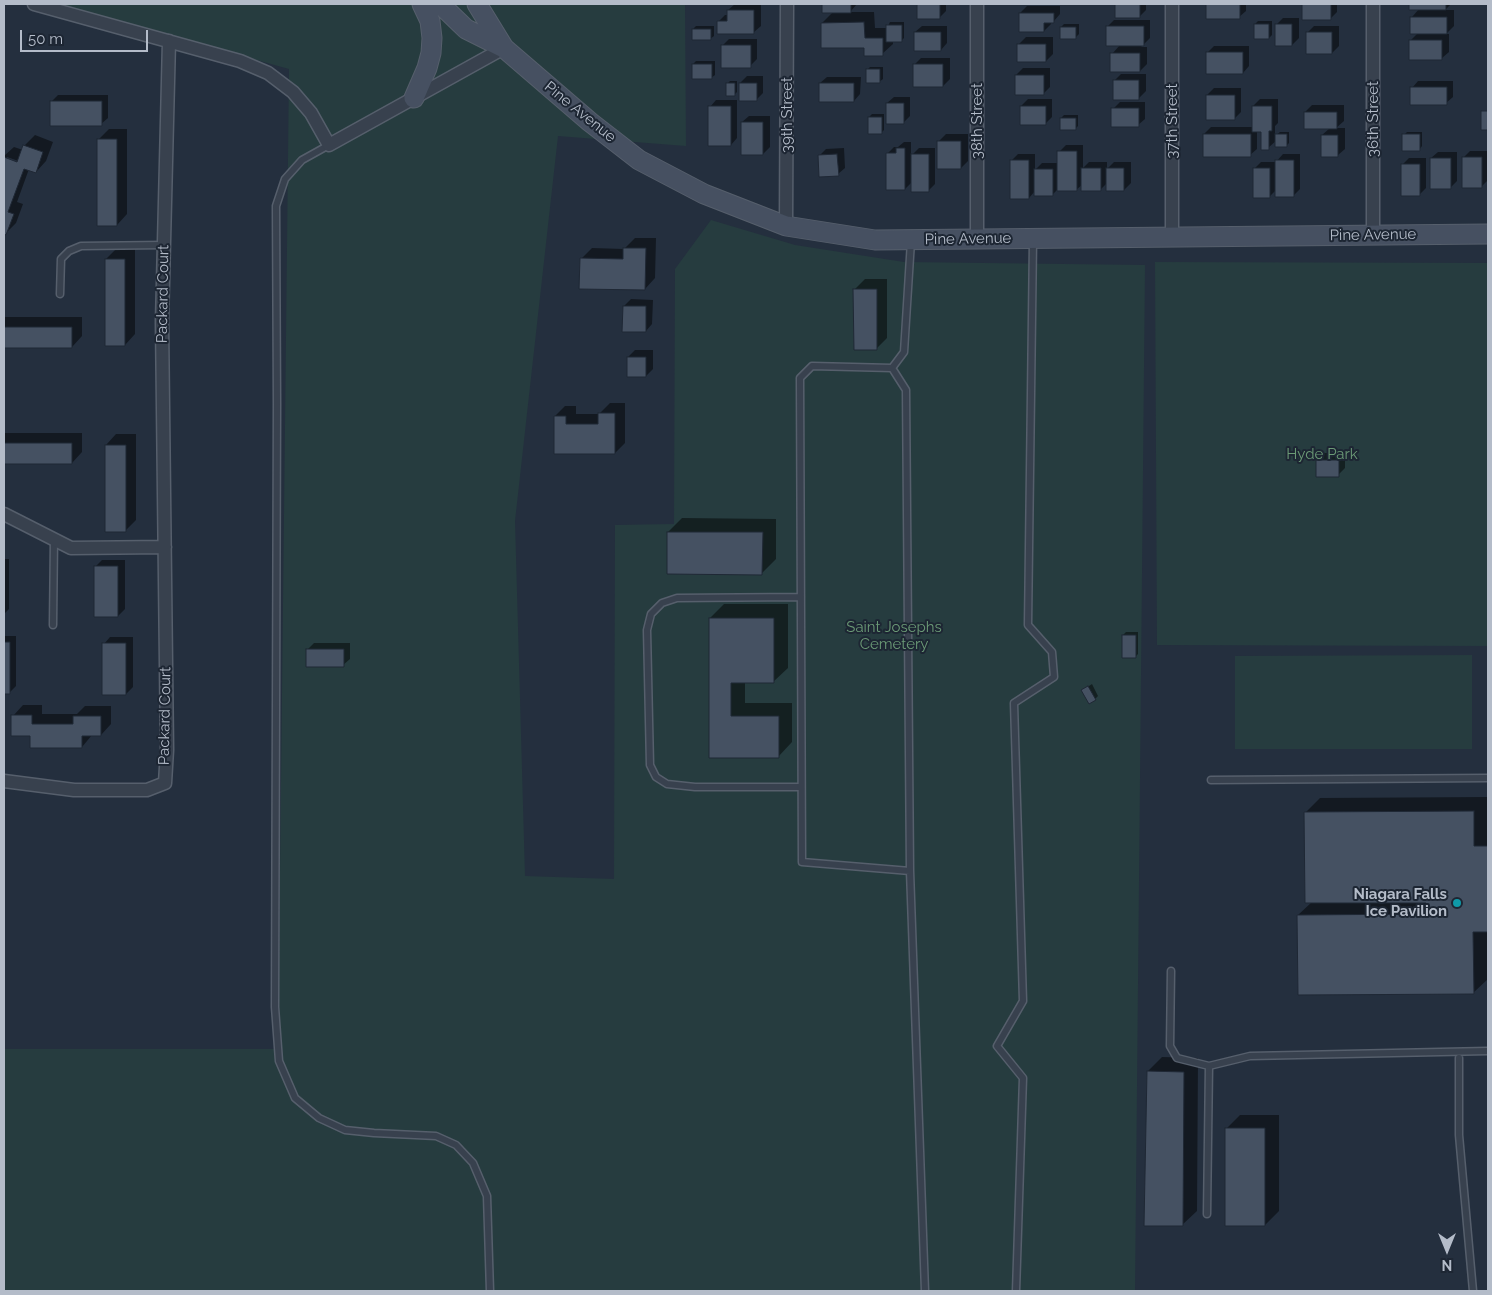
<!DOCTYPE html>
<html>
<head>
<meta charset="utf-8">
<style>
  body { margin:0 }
  #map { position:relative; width:1492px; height:1295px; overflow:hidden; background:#242f3e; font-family:Raleway,sans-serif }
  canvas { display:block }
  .frame { position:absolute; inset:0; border:5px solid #b4bcc9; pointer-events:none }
  .north { position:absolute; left:1422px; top:1225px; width:50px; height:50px; -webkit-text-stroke:4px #1d2633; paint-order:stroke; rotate:180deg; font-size:14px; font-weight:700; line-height:20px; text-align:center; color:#b4bcc9 }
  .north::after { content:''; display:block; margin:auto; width:18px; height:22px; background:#b4bcc9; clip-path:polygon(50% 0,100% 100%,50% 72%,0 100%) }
  .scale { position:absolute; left:20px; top:30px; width:128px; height:22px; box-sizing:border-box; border:2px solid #b4bcc9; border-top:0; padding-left:6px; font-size:15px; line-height:18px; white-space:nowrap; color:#b4bcc9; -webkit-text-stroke:4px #1d2633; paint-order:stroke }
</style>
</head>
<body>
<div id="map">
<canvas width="1492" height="1295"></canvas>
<div class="frame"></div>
<div class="north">N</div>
<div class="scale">50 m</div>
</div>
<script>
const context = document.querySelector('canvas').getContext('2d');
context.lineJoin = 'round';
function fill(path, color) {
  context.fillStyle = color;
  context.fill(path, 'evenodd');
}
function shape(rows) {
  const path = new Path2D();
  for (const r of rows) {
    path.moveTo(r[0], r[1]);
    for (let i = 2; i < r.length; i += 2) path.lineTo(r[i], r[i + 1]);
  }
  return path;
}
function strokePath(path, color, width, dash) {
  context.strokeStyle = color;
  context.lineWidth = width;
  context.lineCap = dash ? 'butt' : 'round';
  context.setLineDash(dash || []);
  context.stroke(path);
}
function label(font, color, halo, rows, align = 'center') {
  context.font = font + ' Raleway,sans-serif';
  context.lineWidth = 4;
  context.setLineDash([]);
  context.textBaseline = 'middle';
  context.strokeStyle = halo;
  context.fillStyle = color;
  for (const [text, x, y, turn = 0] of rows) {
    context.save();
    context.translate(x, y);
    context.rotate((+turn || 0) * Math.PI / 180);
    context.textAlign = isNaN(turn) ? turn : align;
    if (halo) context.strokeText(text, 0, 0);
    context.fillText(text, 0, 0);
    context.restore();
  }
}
fill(shape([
  [54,4,685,4,686,146,558,136,515,521,525,876,614,879,615,525,674,524,675,269,711,220,795,245,904,262,1145,265,1135,1291,4,1291,4,1049,278,1049,289,69],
  [1155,262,1488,263,1488,646,1157,645],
  [1472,655,1472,749,1235,749,1235,656]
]), '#263c3f');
fill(shape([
  [735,4,761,4,761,26,754,32,718,22,725,15,728,15,728,10],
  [823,4,857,4,850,12,874,12,875,28,887,28,890,22,904,22,904,38,901,41,893,41,893,44,882,54,822,23,834,11,823,11],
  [918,4,946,4,946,11,940,17,918,17],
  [1116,4,1146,4,1146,10,1139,17,1116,17],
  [1207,4,1246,4,1246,11,1239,17,1207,17],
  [1303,4,1337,4,1337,12,1330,19,1303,19],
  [1410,4,1451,4,1445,10,1454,10,1454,26,1446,34,1449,34,1449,52,1442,58,1410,41,1418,33,1412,17,1419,9,1410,9],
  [1027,6,1060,6,1060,14,1054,21,1051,21,1051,24,1044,31,1020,13],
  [1283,18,1299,18,1299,38,1292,45,1276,25],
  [1114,20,1150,20,1150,38,1141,47,1147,47,1147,64,1140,71,1112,54,1120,45,1107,27],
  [1258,21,1272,21,1272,35,1269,38,1255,24],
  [1064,24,1079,24,1079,34,1076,37,1061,27],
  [696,26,714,26,714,36,710,39,693,29],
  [922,26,947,26,947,43,941,50,915,32],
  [1314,26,1339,26,1339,46,1332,53,1307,33],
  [1026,37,1053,37,1053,54,1046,61,1019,44],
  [729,39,757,39,757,59,750,66,722,46],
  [1214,46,1249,46,1249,66,1243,73,1207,53],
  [921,58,950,58,950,79,943,86,914,65],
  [696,61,715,61,715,75,711,78,693,64],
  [870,67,883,67,883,79,879,82,867,70],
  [1023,68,1050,68,1050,87,1043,94,1016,75],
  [1121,74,1146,74,1146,91,1139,98,1114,81],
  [747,76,763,76,763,93,756,100,740,83],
  [827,77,861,77,860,94,854,101,820,83],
  [730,81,737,81,737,92,734,95,727,84],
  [1418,81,1453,81,1453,97,1446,103,1412,88],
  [1214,88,1241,88,1241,112,1234,119,1207,95],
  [58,95,108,95,108,118,101,124,51,102],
  [894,97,910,97,910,116,904,122,887,103],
  [1028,99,1052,99,1052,117,1045,124,1021,106],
  [1260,99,1278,99,1278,123,1275,126,1275,136,1280,132,1289,132,1289,143,1286,146,1277,140,1268,148,1262,131,1257,131,1257,149,1250,155,1204,134,1211,127,1253,127,1253,106],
  [716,100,737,100,737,138,731,145,710,107],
  [1120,102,1145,102,1145,119,1138,125,1113,109],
  [1312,105,1344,105,1344,121,1336,128,1345,128,1345,149,1338,155,1322,135,1330,128,1305,112],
  [872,114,884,114,884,130,881,133,869,117],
  [1064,115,1078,115,1078,126,1075,129,1061,118],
  [749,116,770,116,770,147,763,154,742,122],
  [109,129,127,129,127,214,117,225,98,140],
  [1407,132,1422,132,1422,146,1419,150,1404,135],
  [946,134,968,134,968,161,961,168,939,141],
  [35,135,53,142,46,161,36,172,29,169,17,202,23,204,16,223,6,233,4,233,4,156,14,147,23,150,24,146],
  [7,157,24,163,23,165,7,160],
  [904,142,911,142,911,156,919,148,935,148,935,184,928,191,912,182,905,189,887,154,894,147,898,147],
  [1066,145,1083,145,1083,168,1089,162,1107,162,1107,169,1114,162,1131,162,1131,183,1124,190,1107,183,1100,190,1083,184,1076,190,1059,188,1052,195,1035,191,1029,198,1011,161,1018,154,1035,154,1035,170,1042,163,1059,163,1059,152],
  [844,148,845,168,838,174,819,156,826,149],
  [1470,151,1488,151,1488,180,1481,187,1463,158],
  [1438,152,1457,152,1457,181,1450,188,1431,158],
  [1283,154,1300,154,1300,189,1293,196,1276,190,1270,196,1254,169,1261,162,1276,162],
  [1409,158,1426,158,1426,188,1419,195,1402,165],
  [635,238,656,238,655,278,645,289,581,259,592,248,624,249],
  [116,249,135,249,135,334,125,345,106,259],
  [865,279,887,279,887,338,876,349,855,289],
  [631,299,653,300,652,324,646,331,624,306],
  [4,317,82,317,82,336,72,347,4,347],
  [635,350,653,350,653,369,646,376,628,357],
  [610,403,625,403,625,443,615,453,555,453,555,416,565,406,576,406,576,414,599,414],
  [4,433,82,433,82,452,72,463,4,463],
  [116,434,136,434,136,520,125,531,106,445],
  [1324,453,1345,453,1345,468,1338,475,1317,460],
  [682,518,776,519,776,559,762,573,668,532],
  [4,559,9,559,9,609,4,614],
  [102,560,125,560,125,609,118,616,95,567],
  [724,604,788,604,788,668,773,682,745,682,745,703,792,703,792,742,778,757,710,757,710,618],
  [1126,632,1138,632,1138,654,1135,657,1123,635],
  [4,636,16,636,16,686,9,693,4,693],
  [110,637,133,637,133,687,126,694,104,644],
  [314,643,350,643,350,659,343,665,307,650],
  [1092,684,1098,696,1095,699,1086,688],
  [23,705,42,705,42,714,77,714,85,706,111,706,111,724,101,735,92,735,82,747,31,735,13,716],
  [1488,797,1488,979,1473,993,1298,915,1312,902,1306,812,1320,798],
  [1162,1057,1198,1058,1197,1211,1182,1225,1148,1071],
  [1240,1115,1279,1115,1279,1211,1265,1225,1226,1129]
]), '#0007');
const building = shape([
  [822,4,851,4,851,13,822,13,822,4],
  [917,4,940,4,940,19,917,19,917,4],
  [1115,4,1140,4,1140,18,1115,18,1115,4],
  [1206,4,1240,4,1240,19,1206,19,1206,4],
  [1302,4,1331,4,1331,20,1302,20,1302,4],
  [1409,4,1446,4,1446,10,1409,10,1409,4],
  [727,10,754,10,754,34,717,34,717,21,727,21,727,10],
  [1019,13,1054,13,1054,23,1044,23,1044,32,1019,32,1019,13],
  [1410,17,1447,17,1447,34,1410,34,1410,17],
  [864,22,865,38,883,38,883,56,864,56,864,48,821,48,821,23,864,22],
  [1254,24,1269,24,1269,39,1254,39,1254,24],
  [1275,24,1292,24,1292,46,1275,46,1275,24],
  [886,25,902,25,902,42,886,42,886,25],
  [1106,26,1144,26,1144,46,1106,46,1106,26],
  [1060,27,1076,27,1076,39,1060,39,1060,27],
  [692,29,711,29,711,40,692,40,692,29],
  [914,32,941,32,941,51,914,51,914,32],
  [1306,32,1332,32,1332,54,1306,54,1306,32],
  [1409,40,1442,40,1442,60,1409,60,1409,40],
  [1017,44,1046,44,1046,62,1017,62,1017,44],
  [721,45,751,45,751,68,721,68,721,45],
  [1206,52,1243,52,1243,74,1206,74,1206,52],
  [1110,53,1140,53,1140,72,1110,72,1110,53],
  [692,64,712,64,712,79,692,79,692,64],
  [913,64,943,64,943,87,913,87,913,64],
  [866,69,880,69,880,83,866,83,866,69],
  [1015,75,1044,75,1044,95,1015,95,1015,75],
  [1113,80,1139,80,1139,100,1113,100,1113,80],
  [726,83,735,83,735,96,726,96,726,83],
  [739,83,757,83,757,101,739,101,739,83],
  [819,83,854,83,854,102,819,102,819,83],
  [1410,87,1447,87,1447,105,1410,105,1410,87],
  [1206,95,1235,95,1235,120,1206,120,1206,95],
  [50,101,102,101,102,126,50,126,50,101],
  [886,103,904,103,904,124,886,124,886,103],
  [708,106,731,106,731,146,708,146,708,106],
  [1020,106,1046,106,1046,125,1020,125,1020,106],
  [1252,106,1272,106,1272,131,1269,131,1269,150,1261,150,1261,132,1252,132,1252,106],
  [1111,108,1139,108,1139,127,1111,127,1111,108],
  [1481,111,1488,111,1488,130,1481,130,1481,111],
  [1304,112,1337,112,1337,129,1304,129,1304,112],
  [868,117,882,117,882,134,868,134,868,117],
  [1060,118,1076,118,1076,130,1060,130,1060,118],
  [741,122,763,122,763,155,741,155,741,122],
  [1203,134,1251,134,1251,157,1203,157,1203,134],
  [1275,134,1287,134,1287,147,1275,147,1275,134],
  [1402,134,1420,134,1420,151,1402,151,1402,134],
  [1321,135,1338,135,1338,157,1321,157,1321,135],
  [97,139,117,139,117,226,97,226,97,139],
  [937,141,961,141,961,169,937,169,937,141],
  [23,145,43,152,36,173,24,169,8,212,14,214,6,235,4,234,4,157,17,162,23,145],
  [896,148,905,148,905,190,886,190,886,153,896,153,896,148],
  [1057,151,1077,151,1077,191,1057,191,1057,151],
  [837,154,839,176,819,177,818,155,837,154],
  [911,154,929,154,929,192,911,192,911,154],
  [1462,157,1482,157,1482,188,1462,188,1462,157],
  [1430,158,1451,158,1451,189,1430,189,1430,158],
  [1010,160,1029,160,1029,199,1010,199,1010,160],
  [1275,160,1294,160,1294,197,1275,197,1275,160],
  [1401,164,1420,164,1420,196,1401,196,1401,164],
  [1081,168,1101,168,1101,191,1081,191,1081,168],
  [1106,168,1124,168,1124,191,1106,191,1106,168],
  [1253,168,1270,168,1270,198,1253,198,1253,168],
  [1034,169,1053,169,1053,196,1034,196,1034,169],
  [623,248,646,248,645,290,579,289,580,258,623,259,623,248],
  [105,259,125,259,125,346,105,346,105,259],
  [853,289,877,289,877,350,854,350,853,289],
  [623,306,646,306,646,332,622,332,623,306],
  [4,327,72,327,72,348,4,348,4,327],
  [627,357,646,357,646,377,627,377,627,357],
  [598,413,615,413,615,454,554,454,554,416,566,416,566,424,598,424,598,413],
  [4,443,72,443,72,464,4,464,4,443],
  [105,445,126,445,126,532,105,532,105,445],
  [1316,460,1339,460,1339,477,1316,477,1316,460],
  [667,532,763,532,762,575,667,574,667,532],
  [94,566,118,566,118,617,94,617,94,566],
  [709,618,774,618,774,683,731,683,731,716,779,716,779,758,709,758,709,618],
  [1122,635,1136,635,1136,658,1122,658,1122,635],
  [4,642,10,642,10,694,4,694,4,642],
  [102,643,126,643,126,695,102,695,102,643],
  [306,649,344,649,344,667,306,667,306,649],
  [1088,686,1096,700,1089,704,1081,690,1088,686],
  [11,715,32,715,32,724,73,724,73,716,101,716,101,736,82,736,82,748,30,748,30,736,11,736,11,715],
  [1474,811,1474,846,1488,846,1488,932,1473,932,1474,994,1298,995,1297,915,1426,914,1426,903,1305,903,1304,812,1474,811],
  [1147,1071,1184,1072,1183,1226,1144,1226,1147,1071],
  [1225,1128,1265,1128,1265,1226,1225,1226,1225,1128]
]);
fill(building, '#455162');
strokePath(building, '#1f2835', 1);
const service = shape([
  [329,145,302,160,285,179,276,206,277,404,275,1007,279,1061,295,1098,319,1118,345,1130,374,1133,436,1136,456,1145,473,1163,487,1196,490,1291],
  [60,294,61,259,69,251,81,246,164,245],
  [892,368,906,390,910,871,802,862,800,378,812,366,892,368,904,352,911,241],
  [801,597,677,598,662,603,651,614,647,630,650,765,656,777,667,784,695,787,801,787],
  [53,625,54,539],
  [1211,780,1488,778],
  [910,871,925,1291],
  [1171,971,1170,1046,1177,1058,1209,1066,1250,1056,1488,1051],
  [1459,1058,1459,1135,1473,1291],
  [1207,1214,1209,1066],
  [1016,1291,1023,1078,997,1046,1023,1001,1014,703,1054,677,1052,652,1028,625,1033,240]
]);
const minor = shape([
  [34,4,240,61,268,73,293,92,311,113,329,145,504,48],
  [977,4,977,238],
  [1172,4,1172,238],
  [786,226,787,4],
  [1373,235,1373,4],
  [4,514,71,548,165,547],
  [4,781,74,790,147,790,165,783,167,750,162,322,169,41]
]);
const secondary = shape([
  [440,4,466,29,504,48,590,122,639,160,704,194,786,226,875,240,1488,234],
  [477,4,504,48],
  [414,98,427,68,431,53,432,38,430,21,422,4]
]);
strokePath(service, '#565f6c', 9);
strokePath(minor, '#565f6c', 15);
strokePath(secondary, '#565f6c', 21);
strokePath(service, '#38414e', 6);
strokePath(minor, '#38414e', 12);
strokePath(secondary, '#465061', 19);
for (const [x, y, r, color] of [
  [1457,903,5,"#0f9aa8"]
]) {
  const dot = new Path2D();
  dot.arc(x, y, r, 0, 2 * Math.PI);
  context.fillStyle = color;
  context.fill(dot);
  strokePath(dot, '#1d2633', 2);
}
label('15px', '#b4bcc9', '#1d2633', [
  ["Pine Avenue",580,112,39],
  ["39th Street",787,115,-90],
  ["36th Street",1373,119,-90],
  ["38th Street",977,121,-90],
  ["37th Street",1172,121,-90],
  ["Pine Avenue",1373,235,-1],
  ["Pine Avenue",968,239,-1],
  ["Packard Court",163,294,-89],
  ["Packard Court",165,716,-89]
]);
label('15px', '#6b9a76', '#1d2633', [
  ["Hyde Park",1322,454],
  ["Saint Josephs",894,627],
  ["Cemetery",894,644]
]);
label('bold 15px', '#b4bcc9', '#1d2633', [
  ["Niagara Falls",1447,894],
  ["Ice Pavilion",1447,911]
], 'right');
</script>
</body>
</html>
